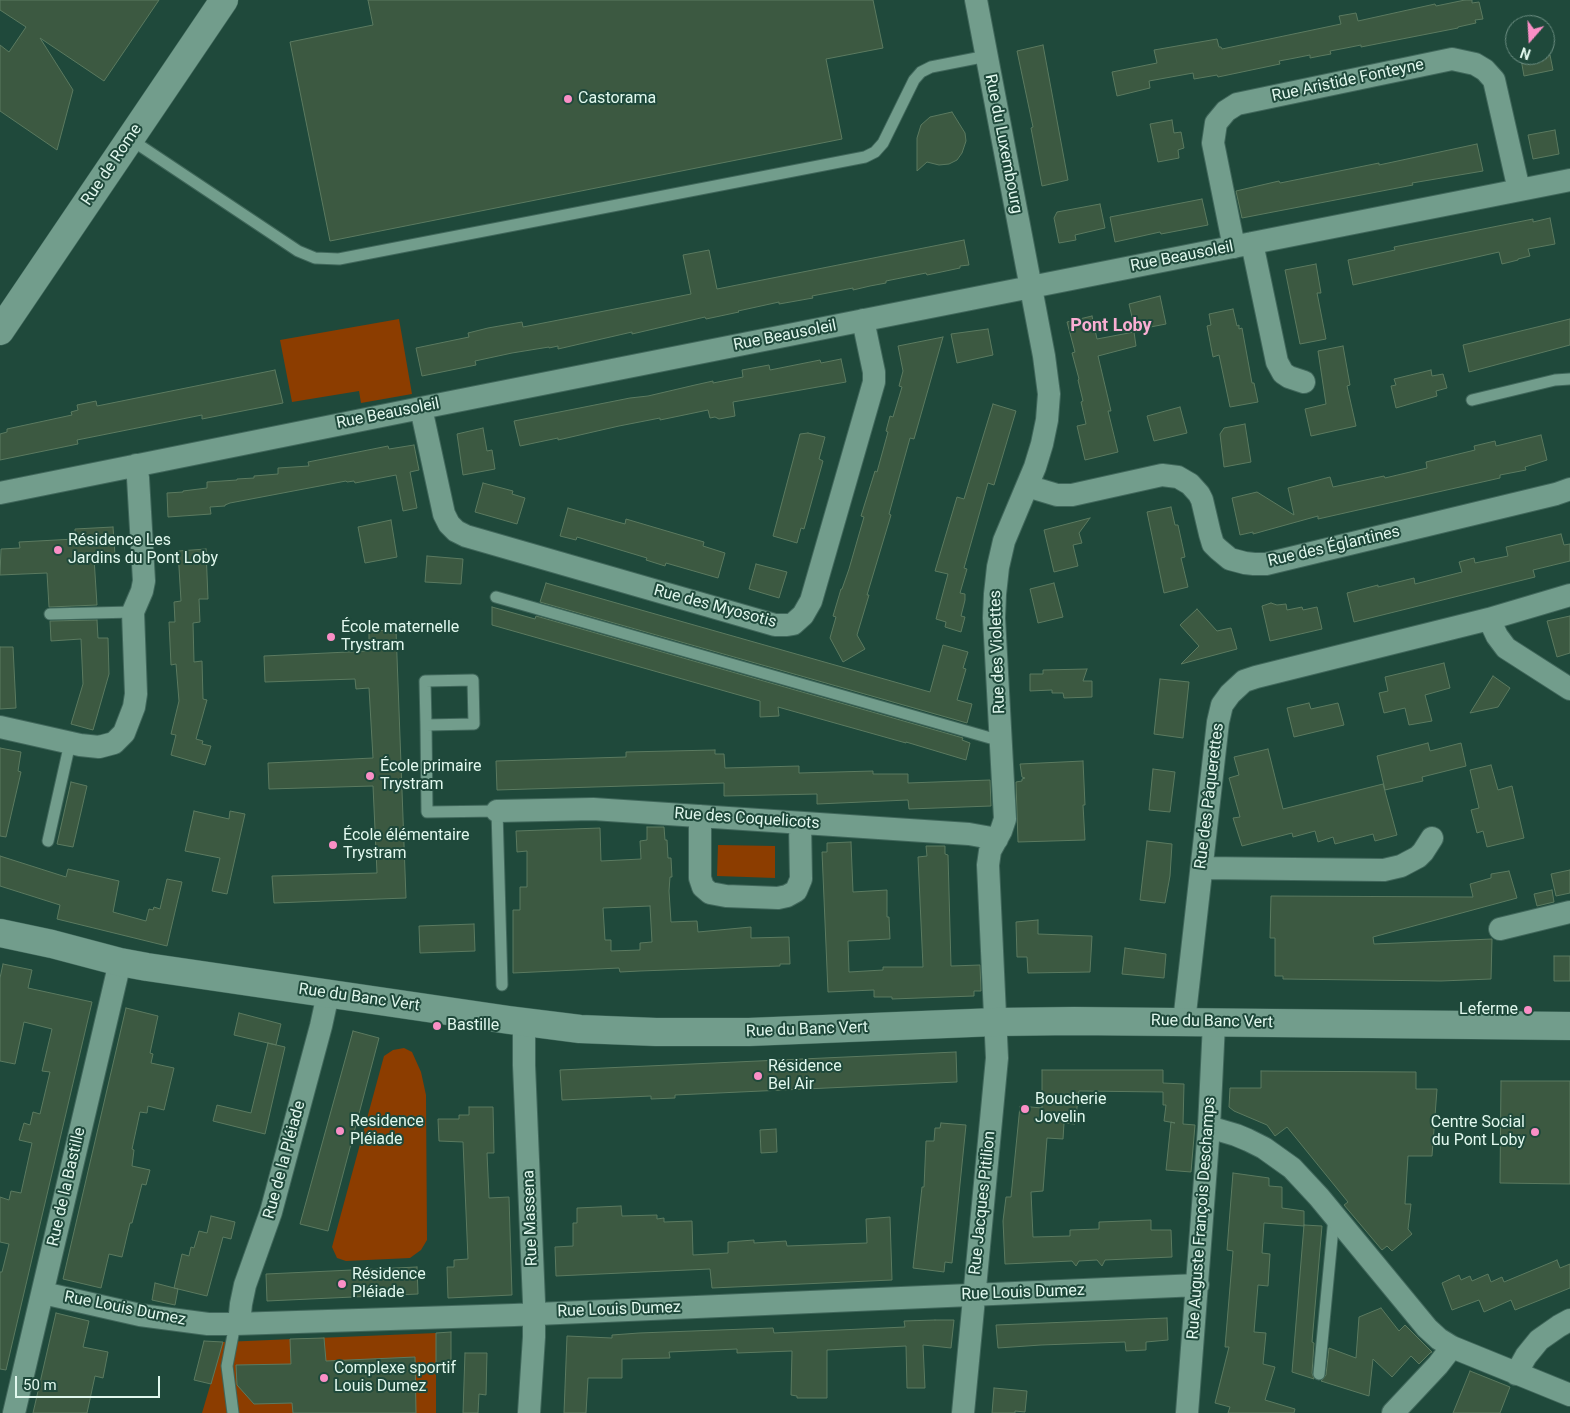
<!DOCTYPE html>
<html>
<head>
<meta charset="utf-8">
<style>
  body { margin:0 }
  #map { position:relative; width:1570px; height:1413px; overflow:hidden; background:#1f493b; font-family:Roboto,sans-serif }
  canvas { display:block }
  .north { position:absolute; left:1505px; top:15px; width:50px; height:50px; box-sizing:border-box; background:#1f493b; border:1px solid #6d8f83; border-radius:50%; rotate:199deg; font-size:14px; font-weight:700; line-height:20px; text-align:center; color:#e1f8ee }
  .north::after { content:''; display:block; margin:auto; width:18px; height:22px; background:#fa8fc6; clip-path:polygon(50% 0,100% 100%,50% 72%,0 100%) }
  .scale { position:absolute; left:15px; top:1376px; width:145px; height:22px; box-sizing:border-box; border:2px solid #e1f8ee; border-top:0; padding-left:6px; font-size:15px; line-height:18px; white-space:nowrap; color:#e1f8ee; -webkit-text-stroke:4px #1f493b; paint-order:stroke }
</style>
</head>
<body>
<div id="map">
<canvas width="1570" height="1413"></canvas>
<div class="north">N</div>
<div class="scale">50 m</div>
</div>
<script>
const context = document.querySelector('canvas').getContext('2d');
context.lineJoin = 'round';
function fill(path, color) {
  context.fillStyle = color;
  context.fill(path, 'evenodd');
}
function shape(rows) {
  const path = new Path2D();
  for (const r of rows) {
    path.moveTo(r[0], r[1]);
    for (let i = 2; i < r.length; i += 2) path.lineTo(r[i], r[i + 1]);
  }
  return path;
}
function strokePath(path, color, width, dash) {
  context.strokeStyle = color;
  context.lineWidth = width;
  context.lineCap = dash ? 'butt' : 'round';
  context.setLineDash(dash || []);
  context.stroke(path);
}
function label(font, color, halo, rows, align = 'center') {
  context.font = font + ' Roboto,sans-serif';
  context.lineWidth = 4;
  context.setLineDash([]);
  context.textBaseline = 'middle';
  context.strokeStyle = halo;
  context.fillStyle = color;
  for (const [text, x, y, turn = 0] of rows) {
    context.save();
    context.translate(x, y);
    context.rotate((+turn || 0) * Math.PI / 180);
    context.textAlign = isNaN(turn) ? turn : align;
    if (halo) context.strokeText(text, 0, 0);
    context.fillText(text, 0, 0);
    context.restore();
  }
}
fill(shape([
  [399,319,412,394,361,403,359,391,292,402,280,340],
  [718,845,775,846,775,878,717,876],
  [404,1048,412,1052,421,1072,426,1095,427,1240,421,1250,410,1258,346,1261,337,1258,332,1247,384,1056,393,1050],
  [436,1333,436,1413,202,1413,223,1342]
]), '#8c3d00');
const building = shape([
  [0,0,159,0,104,81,40,38,73,90,57,150,0,111,0,45,9,52,26,27,0,10,0,0],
  [368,0,873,0,883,48,826,59,842,139,330,241,290,42,373,25,368,0],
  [1465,0,1472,0,1472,3,1479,2,1483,19,1475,20,1476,23,1458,27,1458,28,1361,47,1361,45,1346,48,1330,51,1331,54,1320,56,1310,58,1310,55,1295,58,1279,61,1280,64,1218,77,1217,75,1194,79,1193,73,1149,81,1150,88,1117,96,1112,72,1157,63,1154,50,1217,39,1219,47,1221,47,1222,49,1341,24,1339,16,1356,13,1358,21,1435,4,1436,6,1465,0],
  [1043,45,1068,180,1042,186,1031,128,1033,127,1017,51,1043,45],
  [1524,55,1550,55,1553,70,1524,76,1521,59,1525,58,1524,55],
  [952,112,965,133,966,141,962,153,957,160,949,164,939,165,927,162,917,171,917,138,921,125,930,117,952,112],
  [1172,120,1174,133,1181,132,1184,148,1178,150,1179,158,1158,162,1150,124,1172,120],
  [1555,130,1559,154,1533,159,1528,135,1555,130],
  [1477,144,1483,171,1412,183,1413,185,1242,218,1236,191,1279,181,1280,183,1379,163,1379,165,1477,144],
  [1202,199,1208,225,1161,234,1160,232,1115,242,1110,217,1202,199],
  [1100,204,1105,228,1075,235,1076,240,1059,243,1054,218,1057,212,1100,204],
  [1550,218,1555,244,1528,249,1530,256,1518,259,1518,260,1502,264,1499,252,1353,285,1348,260,1395,250,1394,247,1488,228,1533,219,1533,222,1550,218],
  [964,240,969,265,960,266,960,268,927,275,926,273,886,281,886,283,870,286,853,290,853,288,812,296,813,298,779,304,779,302,770,304,738,311,739,312,706,319,705,317,632,334,632,332,558,349,558,346,549,348,549,347,512,353,475,361,476,365,422,376,416,348,469,337,468,333,488,328,522,322,523,327,691,294,683,255,709,250,717,289,964,240],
  [1316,264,1321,293,1317,293,1326,339,1300,344,1285,270,1316,264],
  [1160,296,1166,324,1135,330,1129,304,1160,296],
  [1233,309,1237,326,1239,325,1239,329,1242,328,1252,383,1254,383,1258,402,1230,407,1219,355,1213,357,1207,326,1211,325,1209,314,1233,309],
  [1092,316,1097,339,1134,332,1136,346,1098,356,1111,411,1108,411,1118,452,1085,460,1077,426,1086,424,1081,402,1083,401,1078,380,1079,379,1072,353,1075,352,1067,322,1092,316],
  [1570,319,1570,345,1469,372,1463,345,1570,319],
  [988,329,993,355,957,363,951,334,988,329],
  [943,337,914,439,910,438,889,514,891,515,867,595,869,595,857,635,865,649,843,662,830,638,836,617,833,616,841,589,842,589,849,569,864,517,861,516,875,471,877,472,888,432,886,431,890,416,893,417,902,387,899,386,903,371,898,346,943,337],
  [1343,346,1350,385,1347,386,1356,426,1311,436,1305,409,1326,404,1318,351,1343,346],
  [841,359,846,382,733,402,735,416,719,419,715,417,710,418,708,410,660,420,660,418,619,426,558,440,558,438,520,446,514,421,630,398,648,396,695,385,713,381,713,383,743,377,742,370,769,365,770,370,820,360,821,363,841,359],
  [275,370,283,403,202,419,202,415,77,440,78,444,0,460,0,434,7,432,7,429,72,415,71,412,78,410,77,405,96,401,97,406,275,370],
  [1431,370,1432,376,1443,374,1447,388,1436,391,1437,396,1396,408,1391,386,1396,385,1394,379,1431,370],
  [993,404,1016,411,994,485,988,483,964,568,967,569,960,593,965,594,965,600,961,616,965,617,961,632,945,627,946,622,936,619,948,574,935,571,957,497,964,499,993,404],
  [1180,407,1187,433,1154,441,1147,416,1180,407],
  [1245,424,1251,462,1224,467,1220,434,1224,428,1245,424],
  [483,428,487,451,492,450,495,469,463,475,457,434,483,428],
  [808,433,825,437,819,459,823,461,804,529,801,528,797,543,773,536,800,434,808,433],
  [1541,435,1547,460,1525,467,1526,470,1500,475,1500,478,1318,519,1318,516,1253,534,1253,532,1240,535,1232,498,1257,492,1294,515,1288,488,1330,477,1333,487,1384,476,1385,478,1427,468,1426,462,1475,450,1474,446,1495,441,1496,446,1541,435],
  [414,445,419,470,410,472,417,508,403,511,396,475,355,483,354,481,347,482,346,481,230,503,225,505,225,506,210,507,211,514,168,517,167,493,183,492,183,491,207,488,207,482,237,480,237,479,254,478,254,476,278,474,278,468,309,466,308,462,388,446,389,449,414,445],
  [483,483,513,491,512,494,525,498,517,524,475,512,483,483],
  [1171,507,1175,525,1178,525,1185,557,1181,558,1188,587,1164,593,1147,512,1171,507],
  [568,508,625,524,626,519,704,542,703,546,725,553,718,578,666,563,665,566,646,560,647,558,577,537,576,540,560,536,568,508],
  [1090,518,1079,533,1082,543,1073,545,1078,566,1054,572,1044,530,1090,518],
  [391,520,397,557,365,563,358,527,391,520],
  [113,527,115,555,94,558,97,605,49,607,47,573,0,575,1,549,20,548,19,542,75,539,75,529,113,527],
  [1561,534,1564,545,1570,544,1570,561,1533,570,1535,577,1354,622,1347,593,1378,585,1378,587,1414,578,1415,584,1462,572,1459,562,1474,558,1475,563,1508,556,1506,547,1561,534],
  [206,549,208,599,199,599,200,622,193,623,194,662,202,661,203,699,207,700,196,739,203,741,202,744,211,746,205,765,171,755,176,735,171,734,179,701,176,664,171,665,169,622,175,622,174,602,181,601,178,551,206,549],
  [427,556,463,559,461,584,425,582,427,556],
  [756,564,787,572,779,598,749,589,756,564],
  [546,583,930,692,943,645,968,652,963,668,966,669,957,700,972,704,967,723,540,602,546,583],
  [1054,583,1063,617,1038,623,1030,589,1054,583],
  [1271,603,1277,605,1286,604,1287,610,1302,607,1303,610,1317,607,1322,629,1270,641,1262,606,1271,603],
  [492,607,535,619,536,616,963,738,962,740,970,743,966,760,906,742,906,743,778,707,779,716,760,717,760,701,492,625,492,607],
  [1197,609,1217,631,1231,628,1237,649,1181,664,1199,646,1180,625,1197,609],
  [1570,616,1570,653,1557,657,1547,621,1570,616],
  [97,620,98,638,108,638,109,674,93,730,71,724,83,684,81,639,51,641,50,621,97,620],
  [396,630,406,898,274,903,272,876,377,873,373,786,269,789,268,763,373,758,369,688,356,689,355,679,265,682,264,656,369,651,369,631,396,630],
  [0,647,13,647,16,708,0,709,0,647],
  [1444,663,1450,688,1425,695,1432,721,1409,725,1405,708,1384,713,1379,693,1388,691,1385,677,1444,663],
  [1087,669,1083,681,1092,681,1092,697,1064,698,1063,693,1052,693,1052,690,1030,691,1030,674,1043,674,1043,670,1087,669],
  [1493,676,1510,688,1498,707,1470,713,1493,676],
  [1160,679,1189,682,1183,738,1154,734,1160,679],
  [1309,703,1311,709,1338,703,1344,725,1294,737,1287,708,1309,703],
  [1428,743,1430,751,1461,743,1466,766,1422,777,1423,781,1385,790,1377,756,1428,743],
  [0,748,21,752,18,771,21,772,6,837,0,836,0,748],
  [1268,749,1283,809,1383,784,1397,835,1375,841,1373,834,1335,844,1333,837,1318,842,1315,831,1293,837,1292,833,1242,846,1233,818,1240,817,1229,778,1239,775,1234,757,1268,749],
  [715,750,715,754,724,754,725,768,799,766,799,773,873,771,873,774,908,774,908,783,990,780,991,806,909,809,908,800,817,804,817,794,724,796,724,783,497,790,496,761,626,757,626,752,715,750],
  [1083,761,1085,805,1083,805,1085,840,1018,842,1016,782,1022,781,1022,779,1025,778,1022,777,1020,764,1083,761],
  [1491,765,1498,790,1512,786,1524,838,1487,847,1483,831,1477,833,1471,810,1479,808,1470,770,1491,765],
  [1153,769,1175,772,1170,812,1149,810,1153,769],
  [71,782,87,786,73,847,57,844,71,782],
  [194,811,229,819,230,811,245,814,227,894,212,891,220,858,185,851,194,811],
  [647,827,664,827,665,840,667,840,668,858,671,858,672,877,670,877,669,891,671,922,697,921,698,932,751,927,751,938,789,937,790,964,780,964,780,966,640,971,620,972,619,968,513,973,513,910,520,910,520,887,527,887,527,851,517,852,516,831,600,828,601,861,641,859,640,841,647,840,647,827],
  [650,906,652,942,640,943,640,950,611,951,611,940,605,940,603,908,650,906],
  [1147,841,1172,844,1170,876,1165,903,1140,900,1147,841],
  [851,842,853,892,887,890,887,917,889,917,890,939,848,941,849,972,883,970,883,967,923,967,918,857,927,856,926,846,945,846,945,854,948,855,951,966,980,965,981,991,974,991,974,996,892,999,892,997,874,997,874,990,828,992,822,852,827,852,827,843,851,842],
  [0,856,66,877,68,869,119,881,113,912,146,921,149,909,153,910,154,907,160,909,167,879,182,882,167,946,57,919,60,905,0,886,0,856],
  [1570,870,1570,893,1556,896,1551,874,1570,870],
  [1509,871,1517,898,1373,937,1374,944,1492,939,1491,979,1441,981,1283,979,1283,976,1275,976,1275,938,1270,938,1271,896,1473,897,1470,884,1491,878,1491,874,1509,871],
  [1552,890,1554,902,1537,906,1534,894,1552,890],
  [1038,920,1038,934,1092,936,1090,972,1028,973,1027,957,1017,957,1016,922,1038,920],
  [474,924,475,951,420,953,419,926,474,924],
  [1125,948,1166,954,1164,978,1122,974,1125,948],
  [1554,956,1570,956,1570,981,1554,981,1554,956],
  [3,964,32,970,28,988,92,1002,6,1370,0,1369,0,1272,2,1272,9,1244,0,1242,0,1197,9,1200,11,1191,21,1193,32,1143,19,1140,24,1123,30,1125,33,1112,40,1114,50,1072,42,1071,52,1029,24,1022,15,1064,0,1061,0,978,3,964],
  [126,1008,158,1016,150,1053,153,1054,151,1063,174,1068,164,1110,148,1106,147,1113,140,1112,132,1149,134,1150,132,1166,150,1170,146,1185,142,1184,132,1223,130,1223,122,1257,109,1254,101,1288,63,1279,126,1008],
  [239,1013,281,1024,276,1045,234,1035,239,1013],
  [353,1031,379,1038,328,1231,300,1224,353,1031],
  [268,1043,285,1047,265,1134,213,1121,217,1105,251,1113,268,1043],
  [956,1052,957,1082,675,1095,675,1098,651,1099,651,1096,562,1100,560,1070,956,1052],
  [1042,1070,1163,1070,1163,1083,1184,1084,1183,1124,1195,1125,1191,1172,1166,1170,1171,1122,1175,1123,1164,1121,1166,1105,1163,1105,1163,1092,1079,1091,1075,1124,1064,1123,1063,1139,1047,1138,1043,1191,1031,1192,1033,1237,1070,1236,1070,1230,1099,1229,1099,1222,1151,1220,1151,1230,1171,1230,1172,1257,1105,1260,1102,1266,1097,1260,1079,1261,1076,1266,1072,1261,1005,1264,1003,1221,1006,1197,1011,1197,1020,1106,1042,1108,1042,1070],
  [1261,1071,1416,1072,1416,1089,1437,1089,1432,1156,1408,1156,1405,1204,1411,1204,1408,1229,1412,1234,1392,1251,1387,1246,1382,1250,1344,1205,1348,1202,1287,1127,1275,1136,1267,1125,1234,1111,1229,1107,1230,1088,1261,1088,1261,1071],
  [1501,1081,1570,1081,1570,1184,1500,1183,1501,1081],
  [469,1107,493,1107,494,1153,487,1153,489,1198,509,1197,512,1295,448,1298,447,1267,454,1267,454,1260,468,1259,463,1142,439,1141,438,1119,459,1119,459,1115,469,1115,469,1107],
  [941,1123,966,1125,952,1263,945,1262,944,1272,913,1268,922,1187,924,1187,926,1141,934,1141,935,1128,940,1128,941,1123],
  [776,1129,777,1152,761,1153,760,1130,776,1129],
  [1233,1173,1269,1178,1269,1186,1282,1187,1282,1208,1304,1211,1304,1226,1264,1223,1262,1253,1270,1254,1268,1286,1258,1285,1254,1332,1266,1333,1263,1364,1275,1367,1265,1400,1295,1409,1294,1413,1228,1413,1230,1407,1215,1403,1229,1347,1225,1347,1233,1251,1227,1250,1233,1173],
  [621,1206,622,1216,657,1215,657,1219,664,1218,664,1222,692,1221,693,1255,728,1253,728,1242,754,1240,754,1243,786,1241,787,1246,867,1243,866,1219,890,1217,892,1280,712,1288,710,1269,556,1276,555,1247,573,1246,573,1223,577,1223,577,1208,621,1206],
  [211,1216,235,1222,231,1239,223,1237,207,1296,174,1288,182,1254,189,1256,191,1247,194,1248,199,1231,207,1233,211,1216],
  [1304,1225,1322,1226,1312,1342,1314,1343,1312,1373,1314,1379,1292,1372,1304,1225],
  [1557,1260,1560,1268,1570,1264,1570,1288,1515,1310,1511,1300,1484,1312,1479,1300,1452,1310,1442,1283,1459,1275,1461,1280,1470,1276,1472,1281,1488,1274,1491,1282,1502,1277,1504,1282,1557,1260],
  [417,1267,418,1294,267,1301,266,1274,417,1267],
  [155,1283,178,1289,175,1305,152,1300,155,1283],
  [1381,1308,1399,1331,1405,1325,1432,1352,1430,1353,1419,1364,1411,1356,1392,1377,1373,1359,1369,1396,1321,1381,1326,1375,1329,1348,1356,1358,1359,1317,1381,1308],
  [56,1313,89,1321,83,1347,108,1352,103,1378,95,1376,87,1413,33,1413,56,1313],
  [1167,1318,1168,1340,1146,1342,1146,1350,1126,1351,1125,1342,1041,1345,998,1348,996,1325,1167,1318],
  [935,1320,954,1320,951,1348,923,1345,925,1388,907,1388,906,1346,827,1350,827,1398,797,1398,797,1396,791,1395,792,1351,737,1353,737,1349,669,1352,670,1358,622,1359,622,1378,588,1378,586,1413,564,1413,567,1336,612,1338,612,1335,639,1333,773,1328,774,1333,905,1327,904,1321,935,1320],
  [451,1332,451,1363,436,1364,436,1333,451,1332],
  [324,1338,326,1361,415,1357,416,1413,293,1413,292,1403,254,1404,237,1385,236,1365,291,1364,290,1339,324,1338],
  [204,1341,223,1342,211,1384,194,1380,204,1341],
  [465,1353,487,1353,486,1395,479,1394,478,1413,463,1413,465,1353],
  [1470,1371,1510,1387,1500,1413,1453,1413,1470,1371],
  [994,1388,1027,1391,1025,1412,1015,1411,1015,1413,992,1413,994,1388]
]);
fill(building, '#3c5941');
strokePath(building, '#5b7a60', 1);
const service = shape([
  [130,139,298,251,315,258,339,259,865,157,875,152,883,143,914,80,921,72,931,67,987,56],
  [1472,400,1555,380,1570,379],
  [496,597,1001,741],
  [50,614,133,612],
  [426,725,474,724,473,680,425,681,426,725,427,812,497,811,502,985],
  [48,841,70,743],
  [1319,1374,1334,1217],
  [233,1413,227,1366,235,1324]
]);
const minor = shape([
  [1252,243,1277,362,1283,373,1289,377,1304,382],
  [1234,247,1213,143,1216,123,1226,111,1237,104,1452,59,1475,64,1485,70,1494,80,1519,190],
  [421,408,444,514,449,524,456,531,466,536,775,625,787,625,793,624,803,615,811,601,874,382,874,372,863,320],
  [1027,486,1057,495,1072,495,1162,475,1178,477,1190,484,1199,494,1202,500,1210,534,1213,544,1218,549,1230,559,1245,563,1254,564,1266,564,1556,494,1570,489],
  [0,493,421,408,1570,180],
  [1489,619,1497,636,1506,648,1570,689],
  [0,727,80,745,99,747,114,743,124,733,134,707,136,694,133,612,142,591,144,581,138,478,136,465],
  [497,811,593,809,969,834,997,839],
  [700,816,700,878,703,887,710,893,726,896,778,898,787,896,796,891,801,879,800,823],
  [1202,868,1384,870,1401,866,1418,857,1423,852,1432,838],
  [1500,929,1570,912],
  [524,1022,524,1065,534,1302,534,1337,529,1413],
  [1184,1022,1218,722,1222,705,1230,694,1244,681,1256,677,1489,619,1570,595],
  [1209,1127,1236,1135,1248,1140,1264,1148,1292,1168,1319,1197,1427,1328,1439,1339,1452,1347,1570,1395],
  [43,1293,140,1315,208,1324,235,1324,514,1315,1198,1285],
  [239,1324,241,1304,245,1285,271,1212,321,1026,328,994],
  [1516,1374,1526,1356,1539,1340,1559,1326,1570,1320],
  [14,1413,120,962],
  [963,1413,997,1058,988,865,990,851,1001,831,1005,819,994,618,995,594,998,567,1004,541,1035,467,1042,444,1047,420,1049,394,1044,356,976,0],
  [1187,1413,1209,1127,1214,1023],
  [1393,1413,1438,1365,1452,1347]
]);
const tertiary = shape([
  [0,331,224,0],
  [0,933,52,944,120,962,147,967,509,1020,580,1029,656,1032,749,1032,996,1022,1074,1021,1570,1026]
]);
strokePath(service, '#40675b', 13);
strokePath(minor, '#40675b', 24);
strokePath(tertiary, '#40675b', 29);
strokePath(service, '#729d8c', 11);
strokePath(minor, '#729d8c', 22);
strokePath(tertiary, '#729d8c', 28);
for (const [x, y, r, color] of [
  [568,99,5,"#fa8fc6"],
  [58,550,5,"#fa8fc6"],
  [331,637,5,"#fa8fc6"],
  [370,776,5,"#fa8fc6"],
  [333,845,5,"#fa8fc6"],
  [1528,1010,5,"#fa8fc6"],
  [437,1026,5,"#fa8fc6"],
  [758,1076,5,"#fa8fc6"],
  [1025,1109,5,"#fa8fc6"],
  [340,1131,5,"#fa8fc6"],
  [1535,1132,5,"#fa8fc6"],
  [342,1284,5,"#fa8fc6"],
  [324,1378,5,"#fa8fc6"]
]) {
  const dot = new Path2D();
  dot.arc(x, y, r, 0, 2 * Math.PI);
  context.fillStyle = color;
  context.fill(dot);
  strokePath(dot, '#1f493b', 2);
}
label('16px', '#e1f8ee', '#1f493b', [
  ["Rue Aristide Fonteyne",1348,81,-12],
  ["Rue du Luxembourg",1003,144,79],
  ["Rue de Rome",112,165,-56],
  ["Rue Beausoleil",1182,257,-11],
  ["Rue Beausoleil",785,336,-11],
  ["Rue Beausoleil",388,414,-11],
  ["Rue des Églantines",1334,547,-13],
  ["Rue des Myosotis",715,607,15],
  ["Rue des Violettes",998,652,-92],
  ["Rue des Pâquerettes",1210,796,-83],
  ["Rue des Coquelicots",747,819,4],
  ["Rue du Banc Vert",359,998,8],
  ["Rue du Banc Vert",1212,1022,1],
  ["Rue du Banc Vert",807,1030,-2],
  ["Rue de la Pléiade",285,1160,-75],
  ["Rue de la Bastille",67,1187,-77],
  ["Rue Jacques Pitilion",983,1203,-84],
  ["Rue Massena",531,1218,-92],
  ["Rue Auguste François Deschamps",1202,1218,-86],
  ["Rue Louis Dumez",1023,1293,-2],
  ["Rue Louis Dumez",125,1309,11],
  ["Rue Louis Dumez",619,1310,-2]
]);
label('16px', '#e1f8ee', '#1f493b', [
  ["Castorama",578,99],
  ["Résidence Les",68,541],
  ["Jardins du Pont Loby",68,559],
  ["École maternelle",341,628],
  ["Trystram",341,646],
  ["École primaire",380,767],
  ["Trystram",380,785],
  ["École élémentaire",343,836],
  ["Trystram",343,854],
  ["Leferme",1518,1010,"right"],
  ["Bastille",447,1026],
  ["Résidence",768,1067],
  ["Bel Air",768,1085],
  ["Boucherie",1035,1100],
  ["Jovelin",1035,1118],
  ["Residence",350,1122],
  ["Pléiade",350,1140],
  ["Centre Social",1525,1123,"right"],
  ["du Pont Loby",1525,1141,"right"],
  ["Résidence",352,1275],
  ["Pléiade",352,1293],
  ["Complexe sportif",334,1369],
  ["Louis Dumez",334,1387]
], 'left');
label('bold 18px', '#faaed3', '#1f493b', [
  ["Pont Loby",1111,326]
]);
</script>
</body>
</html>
